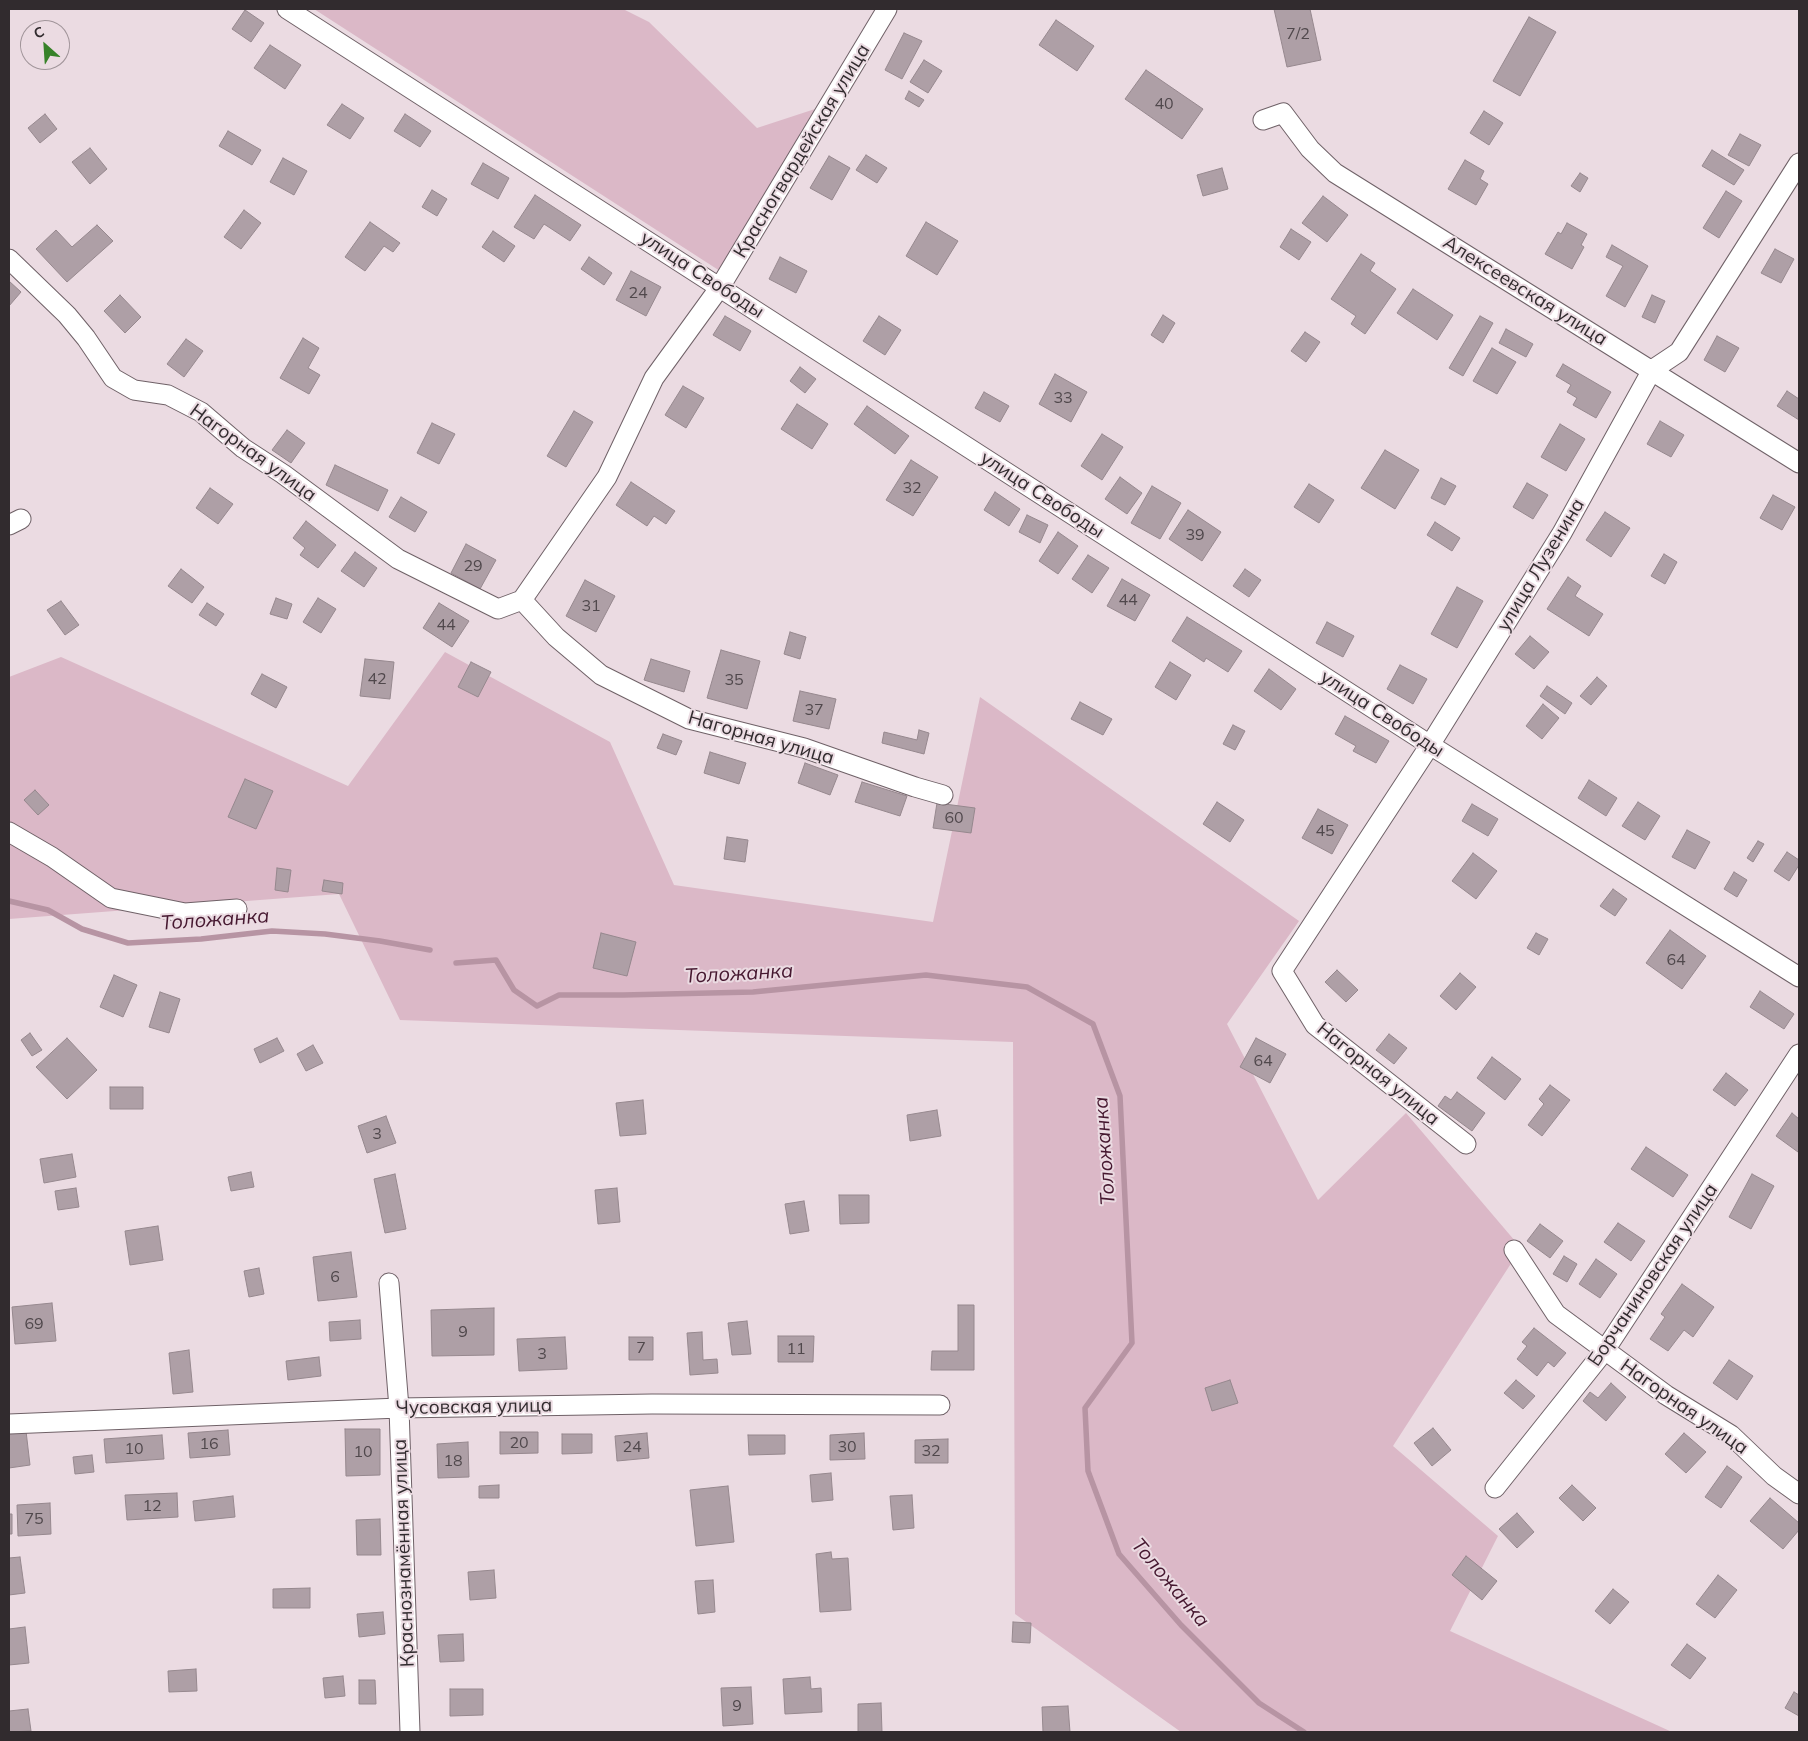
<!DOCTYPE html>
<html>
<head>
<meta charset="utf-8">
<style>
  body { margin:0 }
  #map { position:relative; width:1808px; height:1741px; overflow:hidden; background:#ebdbe2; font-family:Mulish,sans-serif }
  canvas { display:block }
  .frame { position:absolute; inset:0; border:10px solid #312b2e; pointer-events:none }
  .north { position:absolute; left:20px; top:20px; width:50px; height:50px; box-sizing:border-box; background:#ebdbe2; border:1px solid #a1959a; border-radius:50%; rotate:334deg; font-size:14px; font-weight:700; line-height:20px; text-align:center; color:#312b2e }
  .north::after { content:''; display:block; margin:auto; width:18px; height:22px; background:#378229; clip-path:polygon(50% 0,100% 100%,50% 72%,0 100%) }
</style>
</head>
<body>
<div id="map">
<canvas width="1808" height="1741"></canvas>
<div class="frame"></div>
<div class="north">С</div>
</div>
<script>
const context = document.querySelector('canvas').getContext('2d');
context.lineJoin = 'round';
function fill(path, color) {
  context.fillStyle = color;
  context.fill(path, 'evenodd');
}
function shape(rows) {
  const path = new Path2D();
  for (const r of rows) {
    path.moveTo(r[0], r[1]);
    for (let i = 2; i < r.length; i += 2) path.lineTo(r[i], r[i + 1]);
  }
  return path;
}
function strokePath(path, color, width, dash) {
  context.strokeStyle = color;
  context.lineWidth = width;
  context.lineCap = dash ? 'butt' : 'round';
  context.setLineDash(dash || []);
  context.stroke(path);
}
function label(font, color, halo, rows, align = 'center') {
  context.font = font + ' Mulish,sans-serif';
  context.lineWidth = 4;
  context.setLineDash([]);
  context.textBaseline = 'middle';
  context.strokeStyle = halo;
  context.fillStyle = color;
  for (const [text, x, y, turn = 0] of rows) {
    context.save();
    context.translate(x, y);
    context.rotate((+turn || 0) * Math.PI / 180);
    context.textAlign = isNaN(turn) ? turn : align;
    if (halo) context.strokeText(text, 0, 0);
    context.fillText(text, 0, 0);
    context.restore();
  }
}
fill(shape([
  [314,9,623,9,649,22,757,128,815,109,720,271],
  [445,652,610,742,674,885,933,922,980,697,1299,921,1227,1024,1318,1200,1406,1113,1521,1248,1393,1446,1498,1536,1450,1631,1672,1732,1181,1732,1015,1614,1013,1042,400,1020,339,894,9,919,9,677,61,657,348,786]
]), '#dbb8c7');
strokePath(shape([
  [9,901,48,910,82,929,128,943,201,939,272,931,325,934,380,941,430,950],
  [456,963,496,960,514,990,537,1006,559,995,623,995,753,992,926,975,1027,987,1093,1024,1120,1096,1132,1343,1085,1408,1088,1471,1119,1554,1181,1625,1259,1703,1304,1732]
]), '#b794a3', 5.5);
const building = shape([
  [1274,9,1310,9,1321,60,1287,67,1274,9],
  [245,10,264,23,251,42,232,29,245,10],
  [1529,17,1556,32,1520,96,1493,81,1529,17],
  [1056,20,1094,46,1077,71,1039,45,1056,20],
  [904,33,922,41,902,79,885,70,904,33],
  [270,45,301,65,285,89,254,68,270,45],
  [924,60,942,71,928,93,910,82,924,60],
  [1146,70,1203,109,1182,139,1125,99,1146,70],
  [909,91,924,100,919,107,905,99,909,91],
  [342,104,364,118,350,139,327,125,342,104],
  [1484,111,1503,123,1489,145,1470,133,1484,111],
  [45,114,57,129,40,143,28,128,45,114],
  [405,114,431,131,420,147,394,131,405,114],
  [228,131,261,150,252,165,219,146,228,131],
  [1740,134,1761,145,1749,166,1728,155,1740,134],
  [90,148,107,169,90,184,72,162,90,148],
  [1712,150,1744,170,1734,185,1702,166,1712,150],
  [866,155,887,168,877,183,856,170,866,155],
  [829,156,850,168,832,200,810,188,829,156],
  [283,158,307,171,294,195,270,182,283,158],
  [1465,160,1484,171,1480,179,1488,184,1476,205,1448,189,1465,160],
  [483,163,509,178,498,199,471,184,483,163],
  [1222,168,1228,189,1203,196,1197,175,1222,168],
  [1580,173,1588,178,1580,192,1571,186,1580,173],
  [432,190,447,199,437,216,422,207,432,190],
  [1726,191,1742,201,1719,238,1703,228,1726,191],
  [535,195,581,225,570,241,544,224,534,239,514,227,535,195],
  [1323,196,1348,215,1327,242,1302,223,1323,196],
  [244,210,261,223,241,249,224,237,244,210],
  [370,222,400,243,393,252,384,246,365,271,345,257,370,222],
  [926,222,958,241,937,275,906,256,926,222],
  [1567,223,1587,234,1581,245,1584,247,1572,269,1545,254,1558,232,1561,234,1567,223],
  [97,225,113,241,67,282,36,249,56,230,72,247,97,225],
  [1291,229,1311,242,1299,260,1280,247,1291,229],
  [493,231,515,246,504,262,482,247,493,231],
  [1612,245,1648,266,1625,307,1606,296,1623,266,1606,257,1612,245],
  [1775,249,1794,259,1781,283,1761,273,1775,249],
  [1361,254,1375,263,1370,271,1396,289,1365,334,1351,324,1356,316,1331,299,1361,254],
  [589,257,612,273,604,285,581,269,589,257],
  [780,257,807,271,796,293,769,279,780,257],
  [631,271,661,287,646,316,616,300,631,271],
  [9,281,21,292,9,306,9,281],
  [1413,289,1453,315,1437,340,1397,313,1413,289],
  [120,295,141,317,125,333,104,311,120,295],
  [1652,295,1665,301,1655,323,1642,317,1652,295],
  [1163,315,1175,323,1163,343,1151,335,1163,315],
  [725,316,751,331,740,351,713,335,725,316],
  [879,316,901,330,885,355,863,341,879,316],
  [1480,316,1493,323,1463,376,1449,368,1480,316],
  [1506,329,1533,344,1526,357,1499,343,1506,329],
  [1305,332,1320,342,1306,362,1291,351,1305,332],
  [1717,336,1739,348,1725,372,1704,360,1717,336],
  [303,338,319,348,308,368,320,375,309,394,280,378,303,338],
  [186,339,203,351,184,377,167,364,186,339],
  [1492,348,1516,362,1497,394,1473,381,1492,348],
  [1563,364,1611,392,1596,418,1573,405,1577,398,1567,392,1571,385,1556,376,1563,364],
  [800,367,816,379,805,393,790,381,800,367],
  [1055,374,1087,392,1071,422,1039,404,1055,374],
  [683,386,704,398,686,428,665,415,683,386],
  [1787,391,1799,399,1799,420,1777,406,1787,391],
  [984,392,1009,406,1000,422,975,408,984,392],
  [797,404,828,424,812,449,781,429,797,404],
  [867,406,909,436,895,454,854,424,867,406],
  [574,411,593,422,566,467,547,456,574,411],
  [1660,421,1684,435,1671,457,1647,444,1660,421],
  [432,423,455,434,439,464,417,453,432,423],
  [1560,424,1585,439,1566,471,1541,457,1560,424],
  [287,430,305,443,291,463,272,450,287,430],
  [1102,434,1123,447,1102,480,1081,466,1102,434],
  [1385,450,1419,470,1395,509,1361,488,1385,450],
  [911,460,938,477,913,516,886,500,911,460],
  [335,465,388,490,378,511,326,485,335,465],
  [1120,477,1142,493,1127,514,1105,499,1120,477],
  [1441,478,1456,486,1445,505,1431,498,1441,478],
  [631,482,675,511,666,524,654,516,647,526,616,505,631,482],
  [1527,483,1548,495,1533,519,1513,507,1527,483],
  [1309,484,1334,500,1319,523,1294,507,1309,484],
  [1152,486,1181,503,1160,539,1131,523,1152,486],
  [210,488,233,504,218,524,196,508,210,488],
  [995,492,1020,509,1009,526,984,510,995,492],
  [1773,495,1795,507,1782,530,1760,518,1773,495],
  [401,497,427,512,415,532,389,517,401,497],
  [1188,510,1221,532,1202,561,1169,539,1188,510],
  [1605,512,1630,528,1611,557,1586,540,1605,512],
  [1027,515,1048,525,1040,543,1019,532,1027,515],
  [306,521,336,545,318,568,300,555,305,548,293,538,306,521],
  [1435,522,1460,538,1452,551,1427,535,1435,522],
  [1058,532,1078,546,1058,574,1039,561,1058,532],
  [466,544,496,560,480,589,451,573,466,544],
  [355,552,377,568,364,587,341,571,355,552],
  [1664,554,1677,562,1665,584,1651,576,1664,554],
  [1088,555,1109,568,1092,593,1072,579,1088,555],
  [181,569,204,587,192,603,168,586,181,569],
  [1245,569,1261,580,1249,597,1233,586,1245,569],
  [1568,577,1581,586,1575,596,1603,614,1589,636,1547,609,1568,577],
  [1122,579,1150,595,1135,621,1107,606,1122,579],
  [585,580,615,596,596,632,566,616,585,580],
  [1457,587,1483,601,1457,648,1431,634,1457,587],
  [276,598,292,604,287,619,270,614,276,598],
  [318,598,336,609,321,633,303,622,318,598],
  [61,601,79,625,65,635,47,610,61,601],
  [207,603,224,614,216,626,199,615,207,603],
  [439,603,469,621,452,647,423,628,439,603],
  [1187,617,1242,651,1228,672,1206,658,1204,662,1172,641,1187,617],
  [1327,622,1354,636,1343,657,1316,643,1327,622],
  [790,632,806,637,800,659,784,654,790,632],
  [1530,636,1549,652,1534,669,1515,654,1530,636],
  [721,650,760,661,747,709,707,698,721,650],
  [365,659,394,662,390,699,360,696,365,659],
  [651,659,690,671,684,692,644,680,651,659],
  [471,662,491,672,478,697,458,687,471,662],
  [1170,662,1191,675,1176,700,1155,687,1170,662],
  [1400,665,1427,679,1413,704,1387,689,1400,665],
  [1269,669,1296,689,1281,710,1254,691,1269,669],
  [262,674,287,687,276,708,251,694,262,674],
  [1597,677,1607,686,1591,705,1580,696,1597,677],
  [1547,686,1572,703,1565,714,1540,696,1547,686],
  [800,691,836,699,829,729,793,721,800,691],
  [1080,702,1112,719,1103,735,1071,719,1080,702],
  [1543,704,1559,718,1542,739,1526,726,1543,704],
  [1345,716,1389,741,1376,763,1353,751,1356,746,1335,734,1345,716],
  [1233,725,1245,731,1235,750,1223,744,1233,725],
  [919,730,929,733,924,754,882,743,884,732,917,740,919,730],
  [663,734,682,741,676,755,657,748,663,734],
  [710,752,746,763,739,784,704,773,710,752],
  [805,763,838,775,830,795,798,783,805,763],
  [245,779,273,791,256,829,228,817,245,779],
  [1589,780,1617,798,1606,816,1578,798,1589,780],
  [862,782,907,796,900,816,855,802,862,782],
  [35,790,49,805,38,815,24,800,35,790],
  [1217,802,1244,820,1230,842,1203,824,1217,802],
  [1638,802,1660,816,1645,840,1622,826,1638,802],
  [937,803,975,808,971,833,933,828,937,803],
  [1472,804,1498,819,1488,836,1462,821,1472,804],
  [1318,809,1348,825,1332,854,1302,838,1318,809],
  [1687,830,1710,842,1695,869,1672,857,1687,830],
  [727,837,748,840,745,862,724,859,727,837],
  [1758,841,1764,844,1753,862,1747,858,1758,841],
  [1787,852,1799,860,1799,865,1789,881,1774,871,1787,852],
  [1473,853,1497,871,1476,899,1452,881,1473,853],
  [277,868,291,870,288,892,275,890,277,868],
  [1734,872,1747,880,1737,897,1724,889,1734,872],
  [324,880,343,883,342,894,322,891,324,880],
  [1613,889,1627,899,1615,916,1600,906,1613,889],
  [1670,930,1706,956,1682,989,1646,963,1670,930],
  [601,933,636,942,627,976,593,968,601,933],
  [1536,933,1548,939,1539,955,1527,948,1536,933],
  [1337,970,1358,990,1346,1002,1325,982,1337,970],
  [1460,973,1476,987,1456,1010,1440,996,1460,973],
  [114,975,137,985,123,1017,100,1007,114,975],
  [1760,991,1794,1014,1784,1029,1750,1007,1760,991],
  [160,992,180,999,169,1033,149,1027,160,992],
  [30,1033,42,1050,32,1056,21,1040,30,1033],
  [1389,1034,1407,1048,1394,1064,1376,1050,1389,1034],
  [67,1038,97,1070,67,1099,36,1067,67,1038],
  [277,1038,284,1051,260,1063,254,1049,277,1038],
  [1256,1038,1286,1054,1270,1083,1240,1067,1256,1038],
  [313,1045,323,1063,306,1071,297,1054,313,1045],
  [1492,1057,1521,1079,1505,1100,1477,1078,1492,1057],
  [1726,1073,1748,1090,1735,1106,1713,1090,1726,1073],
  [1550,1085,1570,1100,1542,1136,1528,1125,1544,1104,1539,1099,1550,1085],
  [110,1087,143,1087,143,1109,110,1109,110,1087],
  [1457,1092,1485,1113,1472,1131,1438,1106,1445,1096,1451,1100,1457,1092],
  [643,1100,646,1134,620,1136,616,1103,643,1100],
  [937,1110,941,1136,910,1141,907,1115,937,1110],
  [1792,1113,1799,1119,1799,1150,1798,1152,1776,1136,1792,1113],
  [386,1116,396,1143,367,1153,358,1126,386,1116],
  [1646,1147,1688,1175,1673,1197,1631,1169,1646,1147],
  [72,1154,76,1177,44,1183,40,1159,72,1154],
  [251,1172,254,1187,231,1191,228,1177,251,1172],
  [395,1174,406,1229,385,1233,374,1179,395,1174],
  [1752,1174,1774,1186,1751,1229,1729,1217,1752,1174],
  [76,1188,79,1207,58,1210,55,1191,76,1188],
  [617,1188,620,1222,598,1224,595,1190,617,1188],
  [839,1195,869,1195,869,1223,840,1224,839,1195],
  [804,1201,809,1231,790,1234,785,1204,804,1201],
  [1618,1223,1645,1241,1631,1261,1604,1242,1618,1223],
  [1540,1224,1563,1241,1550,1258,1527,1241,1540,1224],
  [158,1226,163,1260,130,1265,125,1231,158,1226],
  [351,1252,357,1297,318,1301,313,1257,351,1252],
  [1564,1256,1577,1264,1567,1282,1553,1274,1564,1256],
  [1596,1259,1617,1274,1600,1298,1579,1284,1596,1259],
  [259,1268,264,1294,249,1297,244,1271,259,1268],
  [1682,1284,1714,1307,1693,1337,1684,1330,1668,1351,1650,1339,1665,1317,1661,1314,1682,1284],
  [52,1303,56,1341,15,1344,12,1307,52,1303],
  [958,1305,974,1305,974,1370,931,1370,932,1351,958,1351,958,1305],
  [494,1308,494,1355,432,1356,431,1310,494,1308],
  [360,1320,361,1339,330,1341,329,1322,360,1320],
  [747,1321,751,1354,732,1355,728,1323,747,1321],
  [1534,1328,1566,1353,1554,1367,1548,1362,1537,1376,1517,1359,1527,1346,1522,1342,1534,1328],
  [702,1332,703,1360,717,1359,718,1373,690,1375,687,1333,702,1332],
  [778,1336,814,1336,813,1362,778,1362,778,1336],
  [565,1337,567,1369,519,1371,517,1339,565,1337],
  [629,1337,653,1337,653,1360,629,1360,629,1337],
  [189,1350,193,1392,173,1394,169,1353,189,1350],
  [319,1357,321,1376,288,1380,286,1361,319,1357],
  [1729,1360,1753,1376,1737,1400,1713,1383,1729,1360],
  [1230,1380,1238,1403,1212,1411,1205,1388,1230,1380],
  [1516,1380,1535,1396,1523,1409,1504,1393,1516,1380],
  [1611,1383,1626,1397,1606,1421,1583,1401,1590,1392,1598,1398,1611,1383],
  [1433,1428,1451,1450,1432,1466,1414,1443,1433,1428],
  [345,1429,380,1429,380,1475,346,1476,345,1429],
  [228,1430,230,1455,190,1458,188,1433,228,1430],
  [26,1431,30,1465,9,1468,9,1434,26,1431],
  [500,1432,538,1432,538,1453,500,1454,500,1432],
  [647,1433,649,1458,617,1461,615,1436,647,1433],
  [864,1433,865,1459,830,1460,830,1435,864,1433],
  [1684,1433,1706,1452,1686,1473,1665,1454,1684,1433],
  [562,1434,592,1434,592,1453,562,1454,562,1434],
  [162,1435,164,1459,106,1463,104,1439,162,1435],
  [748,1435,785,1435,785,1454,749,1455,748,1435],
  [948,1439,948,1463,915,1463,915,1440,948,1439],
  [468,1442,469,1477,438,1478,437,1444,468,1442],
  [92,1455,94,1472,75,1474,73,1457,92,1455],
  [1727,1466,1742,1477,1721,1508,1705,1497,1727,1466],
  [831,1473,833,1500,812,1502,810,1475,831,1473],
  [499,1485,499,1498,479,1498,479,1486,499,1485],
  [1572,1485,1596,1508,1583,1521,1559,1498,1572,1485],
  [728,1486,734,1542,696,1546,690,1490,728,1486],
  [177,1493,178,1517,127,1520,125,1495,177,1493],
  [912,1495,914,1528,893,1530,890,1496,912,1495],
  [233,1496,235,1517,195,1521,193,1501,233,1496],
  [1770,1498,1799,1523,1799,1530,1783,1549,1750,1521,1770,1498],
  [50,1503,51,1534,18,1536,17,1505,50,1503],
  [1517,1513,1534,1532,1517,1548,1499,1529,1517,1513],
  [9,1514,12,1514,12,1534,9,1534,9,1514],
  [380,1519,381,1555,357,1555,356,1520,380,1519],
  [831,1552,832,1559,848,1558,851,1610,820,1612,816,1554,831,1552],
  [1466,1556,1497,1581,1482,1600,1452,1575,1466,1556],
  [20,1557,25,1593,9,1595,9,1558,20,1557],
  [494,1570,496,1598,470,1600,468,1572,494,1570],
  [1718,1575,1737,1590,1715,1618,1696,1604,1718,1575],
  [713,1580,715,1612,698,1614,695,1581,713,1580],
  [310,1588,310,1608,273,1608,273,1589,310,1588],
  [1613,1589,1629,1602,1610,1624,1595,1611,1613,1589],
  [383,1612,385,1634,359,1637,357,1614,383,1612],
  [1013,1622,1031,1623,1030,1643,1012,1642,1013,1622],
  [25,1627,29,1663,9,1665,9,1629,25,1627],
  [463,1634,464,1661,440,1662,438,1635,463,1634],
  [1687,1644,1706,1658,1690,1679,1671,1665,1687,1644],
  [196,1669,197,1691,169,1692,168,1671,196,1669],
  [343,1676,345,1696,325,1698,323,1678,343,1676],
  [810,1677,811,1689,821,1688,822,1712,785,1714,783,1679,810,1677],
  [359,1680,375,1680,376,1704,359,1704,359,1680],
  [751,1687,753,1724,723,1726,721,1688,751,1687],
  [450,1689,483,1689,483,1715,450,1716,450,1689],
  [1794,1692,1799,1695,1799,1716,1785,1708,1794,1692],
  [881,1703,882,1732,858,1732,858,1704,881,1703],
  [1068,1706,1070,1732,1043,1732,1042,1707,1068,1706],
  [28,1709,31,1731,9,1732,9,1711,28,1709]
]);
fill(building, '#ae9fa6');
strokePath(building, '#96888e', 1);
const minor = shape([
  [287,9,1430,745,1799,977],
  [1263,120,1283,113,1310,149,1335,173,1799,463],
  [9,259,67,315,86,338,113,378,134,390,168,395,201,412,243,448,283,474,398,559,498,609,522,600,607,477,654,378,720,287,887,9],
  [9,525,21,519],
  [522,600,556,637,601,675,689,719,804,748,915,787,943,795],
  [9,832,52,857,111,898,185,913,237,909],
  [1466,1144,1315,1025,1282,971,1430,745,1562,533,1652,370,1679,352,1799,163],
  [1514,1250,1556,1314,1666,1395,1731,1435,1774,1476,1799,1494],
  [389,1283,399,1408,410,1732],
  [9,1424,399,1408,652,1404,940,1405],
  [1495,1488,1605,1350,1799,1054]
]);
strokePath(minor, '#6f6167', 21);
strokePath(minor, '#fff', 19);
label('16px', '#50484c', null, [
  ["7/2",1298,34],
  ["40",1164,104],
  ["24",638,293],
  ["33",1063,398],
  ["32",912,488],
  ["39",1195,535],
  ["29",473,566],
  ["44",1128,600],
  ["31",591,606],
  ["44",446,625],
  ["42",377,679],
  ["35",734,680],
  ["37",814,710],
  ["60",954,818],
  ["45",1325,831],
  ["64",1676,960],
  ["64",1263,1061],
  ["3",377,1134],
  ["6",335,1277],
  ["69",34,1324],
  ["9",463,1332],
  ["7",641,1348],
  ["11",796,1349],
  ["3",542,1354],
  ["20",519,1443],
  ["16",209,1444],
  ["24",632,1447],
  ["30",847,1447],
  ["10",134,1449],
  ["32",931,1451],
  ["10",363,1452],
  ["18",453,1461],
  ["12",152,1506],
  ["75",34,1519],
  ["9",737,1706]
]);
label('19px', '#312b2e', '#ebdbe2', [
  ["Красногвардейская улица",802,151,-59],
  ["улица Свободы",702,275,33],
  ["Алексеевская улица",1525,291,32],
  ["Нагорная улица",253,453,36],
  ["улица Свободы",1042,495,33],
  ["улица Лузенина",1541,565,-59],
  ["улица Свободы",1382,714,33],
  ["Нагорная улица",761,738,16],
  ["Нагорная улица",1378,1074,39],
  ["Борчаниновская улица",1653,1275,-56],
  ["Чусовская улица",474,1407,-1],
  ["Нагорная улица",1684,1407,35],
  ["Краснознамённая улица",404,1553,-92]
]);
label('italic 20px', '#461830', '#ebdbe2', [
  ["Толожанка",215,920,-4],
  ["Толожанка",739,974,-3],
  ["Толожанка",1105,1151,-94],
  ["Толожанка",1170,1583,50]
]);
</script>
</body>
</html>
